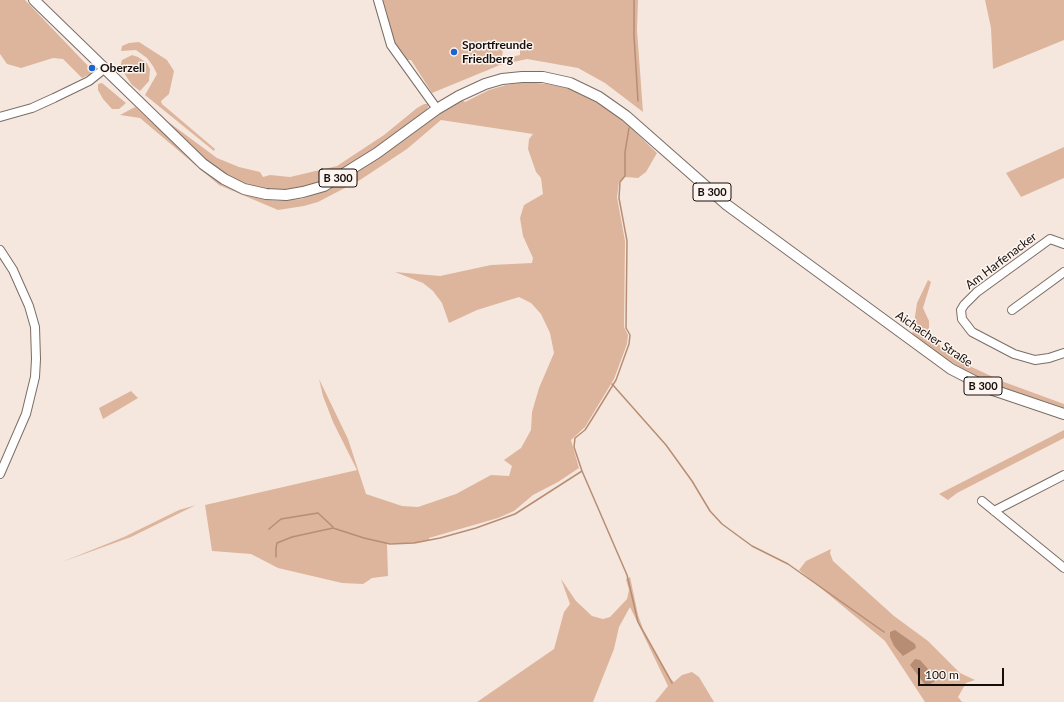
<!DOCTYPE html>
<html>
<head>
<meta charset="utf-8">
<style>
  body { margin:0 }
  #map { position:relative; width:1064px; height:702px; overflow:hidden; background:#f6e7de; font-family:Lato,sans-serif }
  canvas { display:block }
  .scale { position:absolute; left:918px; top:668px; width:86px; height:18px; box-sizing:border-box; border:2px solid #140f0c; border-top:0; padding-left:5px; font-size:12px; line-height:14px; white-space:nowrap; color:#140f0c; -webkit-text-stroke:3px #fef5f0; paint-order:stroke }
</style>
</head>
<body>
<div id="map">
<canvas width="1064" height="702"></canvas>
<div class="scale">100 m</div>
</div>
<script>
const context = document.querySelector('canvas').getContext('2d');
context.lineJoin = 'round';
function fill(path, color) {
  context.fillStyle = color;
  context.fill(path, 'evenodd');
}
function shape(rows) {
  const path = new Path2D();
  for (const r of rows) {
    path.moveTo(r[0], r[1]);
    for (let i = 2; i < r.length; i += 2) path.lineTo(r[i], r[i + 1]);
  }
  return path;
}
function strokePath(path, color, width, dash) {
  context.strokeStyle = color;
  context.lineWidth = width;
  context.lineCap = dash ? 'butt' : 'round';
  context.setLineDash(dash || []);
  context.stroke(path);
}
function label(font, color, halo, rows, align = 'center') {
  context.font = font + ' Lato,sans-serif';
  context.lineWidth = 3;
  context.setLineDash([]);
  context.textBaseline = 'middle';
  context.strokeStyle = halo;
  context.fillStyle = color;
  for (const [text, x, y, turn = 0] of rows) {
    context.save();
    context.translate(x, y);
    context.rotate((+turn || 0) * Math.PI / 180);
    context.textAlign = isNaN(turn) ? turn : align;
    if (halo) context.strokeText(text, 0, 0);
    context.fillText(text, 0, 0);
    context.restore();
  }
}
fill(shape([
  [0,0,25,0,89,67,92,71,90,74,82,78,63,59,53,58,21,68,7,64,0,54],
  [380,0,638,0,637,30,643,112,605,83,578,68,527,59,500,65,432,93,411,60,406,60,394,46],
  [520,47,520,55,502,59,503,47],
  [985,0,1064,0,1064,40,993,69,991,28],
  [139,42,167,60,174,71,169,94,161,101,162,104,215,149,214,151,145,95,157,74,153,66,147,58,136,50,121,51,122,46,129,43],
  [132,55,138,57,147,63,150,69,149,81,140,91,132,85,120,67,122,60],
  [526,82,547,84,572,89,599,103,628,125,657,153,646,172,638,178,625,177,619,182,617,197,625,241,624,327,628,335,627,344,614,379,585,427,571,440,579,468,558,482,533,495,514,511,498,518,429,538,429,540,414,543,387,543,388,576,372,578,363,584,342,583,278,568,251,554,212,551,205,505,357,470,333,422,323,396,319,379,348,439,366,494,402,506,418,507,456,494,491,475,509,476,512,466,504,460,521,448,531,430,532,412,539,388,554,353,550,333,541,314,531,303,519,297,477,310,449,323,442,303,433,291,423,283,395,272,440,276,491,265,532,263,533,258,523,236,520,218,524,205,543,194,541,178,536,172,528,149,529,139,533,134,441,120,407,149,360,180,318,202,304,206,278,210,219,185,140,118,120,115,135,107,181,149,243,192,268,200,281,201,302,199,323,191,346,179,460,99,465,102,489,90,506,85],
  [102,83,126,103,119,109,112,109,103,99,98,90,98,84],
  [145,101,167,121,217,158,239,167,260,172,263,177,270,175,290,177,337,166,384,135,417,108,424,104,429,104,427,110,342,172,319,184,285,191,266,190,246,185,227,175,205,161],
  [1064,147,1064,178,1021,197,1006,173],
  [928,280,931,282,923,308,929,321,929,333,943,349,963,363,1004,382,1064,404,1064,409,994,386,968,373,912,336,917,303],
  [131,391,138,398,103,419,99,408],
  [1064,430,1064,438,957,493,948,500,939,494],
  [196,505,131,537,62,562,124,537,179,510],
  [831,549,830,553,833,561,894,616,928,641,960,673,975,680,966,683,958,697,962,702,925,702,885,641,799,570,806,561],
  [630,577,638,615,643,629,671,679,674,682,682,675,692,672,699,677,714,702,655,702,668,686,630,607,619,627,614,649,593,702,477,702,554,649,564,612,570,604,561,579,576,601,592,616,603,619,610,617,627,599,629,590,626,579]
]), '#ddb59d');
fill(shape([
  [895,630,915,644,916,648,903,656,894,646,890,637,890,632],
  [915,659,920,660,936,678,934,682,926,686,910,665]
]), '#b78d73');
strokePath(shape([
  [634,0,634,36,638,101],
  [612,384,666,445,692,481,710,511,722,524,752,546,788,564,884,632],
  [582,471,627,575,638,622,672,683],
  [269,529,281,519,318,513,333,527],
  [276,557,276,548,277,543,292,537,333,528,364,538,390,544,414,543,440,538,476,528,515,514,582,471,574,447,575,438,585,430,592,419,616,380,629,344,630,335,626,328,627,241,619,198,620,182,625,176,625,152,629,128]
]), '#b78d73', 1.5);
const minor = shape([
  [378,0,391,45,437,109],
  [0,117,32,108,54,98,89,81,104,69],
  [1064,244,1050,239,977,292,964,305,961,310,962,319,972,332,1014,354,1035,360,1049,358,1064,353],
  [0,250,13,270,29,306,35,327,36,359,35,377,26,414,0,474],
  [1012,310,1064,272],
  [982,501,1064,568],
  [994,511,1064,475]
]);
const major = shape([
  [34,0,203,164,224,179,244,189,266,194,286,195,303,192,324,186,377,153,437,109,459,96,485,84,502,79,522,77,543,77,570,83,599,97,626,116,727,205,951,369,990,389,1064,414]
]);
strokePath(minor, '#7a6d65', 10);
strokePath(major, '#7a6d65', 12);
strokePath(minor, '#fff', 8);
strokePath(major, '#fff', 10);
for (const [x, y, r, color] of [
  [454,52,4,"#1e64d0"],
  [92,68,4,"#1e64d0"]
]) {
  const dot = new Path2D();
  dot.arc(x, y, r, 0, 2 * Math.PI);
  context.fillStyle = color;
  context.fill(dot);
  strokePath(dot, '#fef5f0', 1.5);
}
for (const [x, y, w] of [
  [338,178,38],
  [712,192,38],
  [983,386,38]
]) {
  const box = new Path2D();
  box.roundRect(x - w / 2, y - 9, w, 18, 3);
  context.fillStyle = '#fef5f0';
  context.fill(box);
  strokePath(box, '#140f0c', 1);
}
label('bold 11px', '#140f0c', null, [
  ["B 300",338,178],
  ["B 300",712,192],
  ["B 300",983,386]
]);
label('bold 12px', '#140f0c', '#fef5f0', [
  ["Sportfreunde",462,45],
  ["Friedberg",462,59],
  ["Oberzell",100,68]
], 'left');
label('12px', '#140f0c', '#fef5f0', [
  ["Am Harfenacker",1001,261,-37],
  ["Aichacher Straße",934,339,34]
]);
</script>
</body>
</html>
